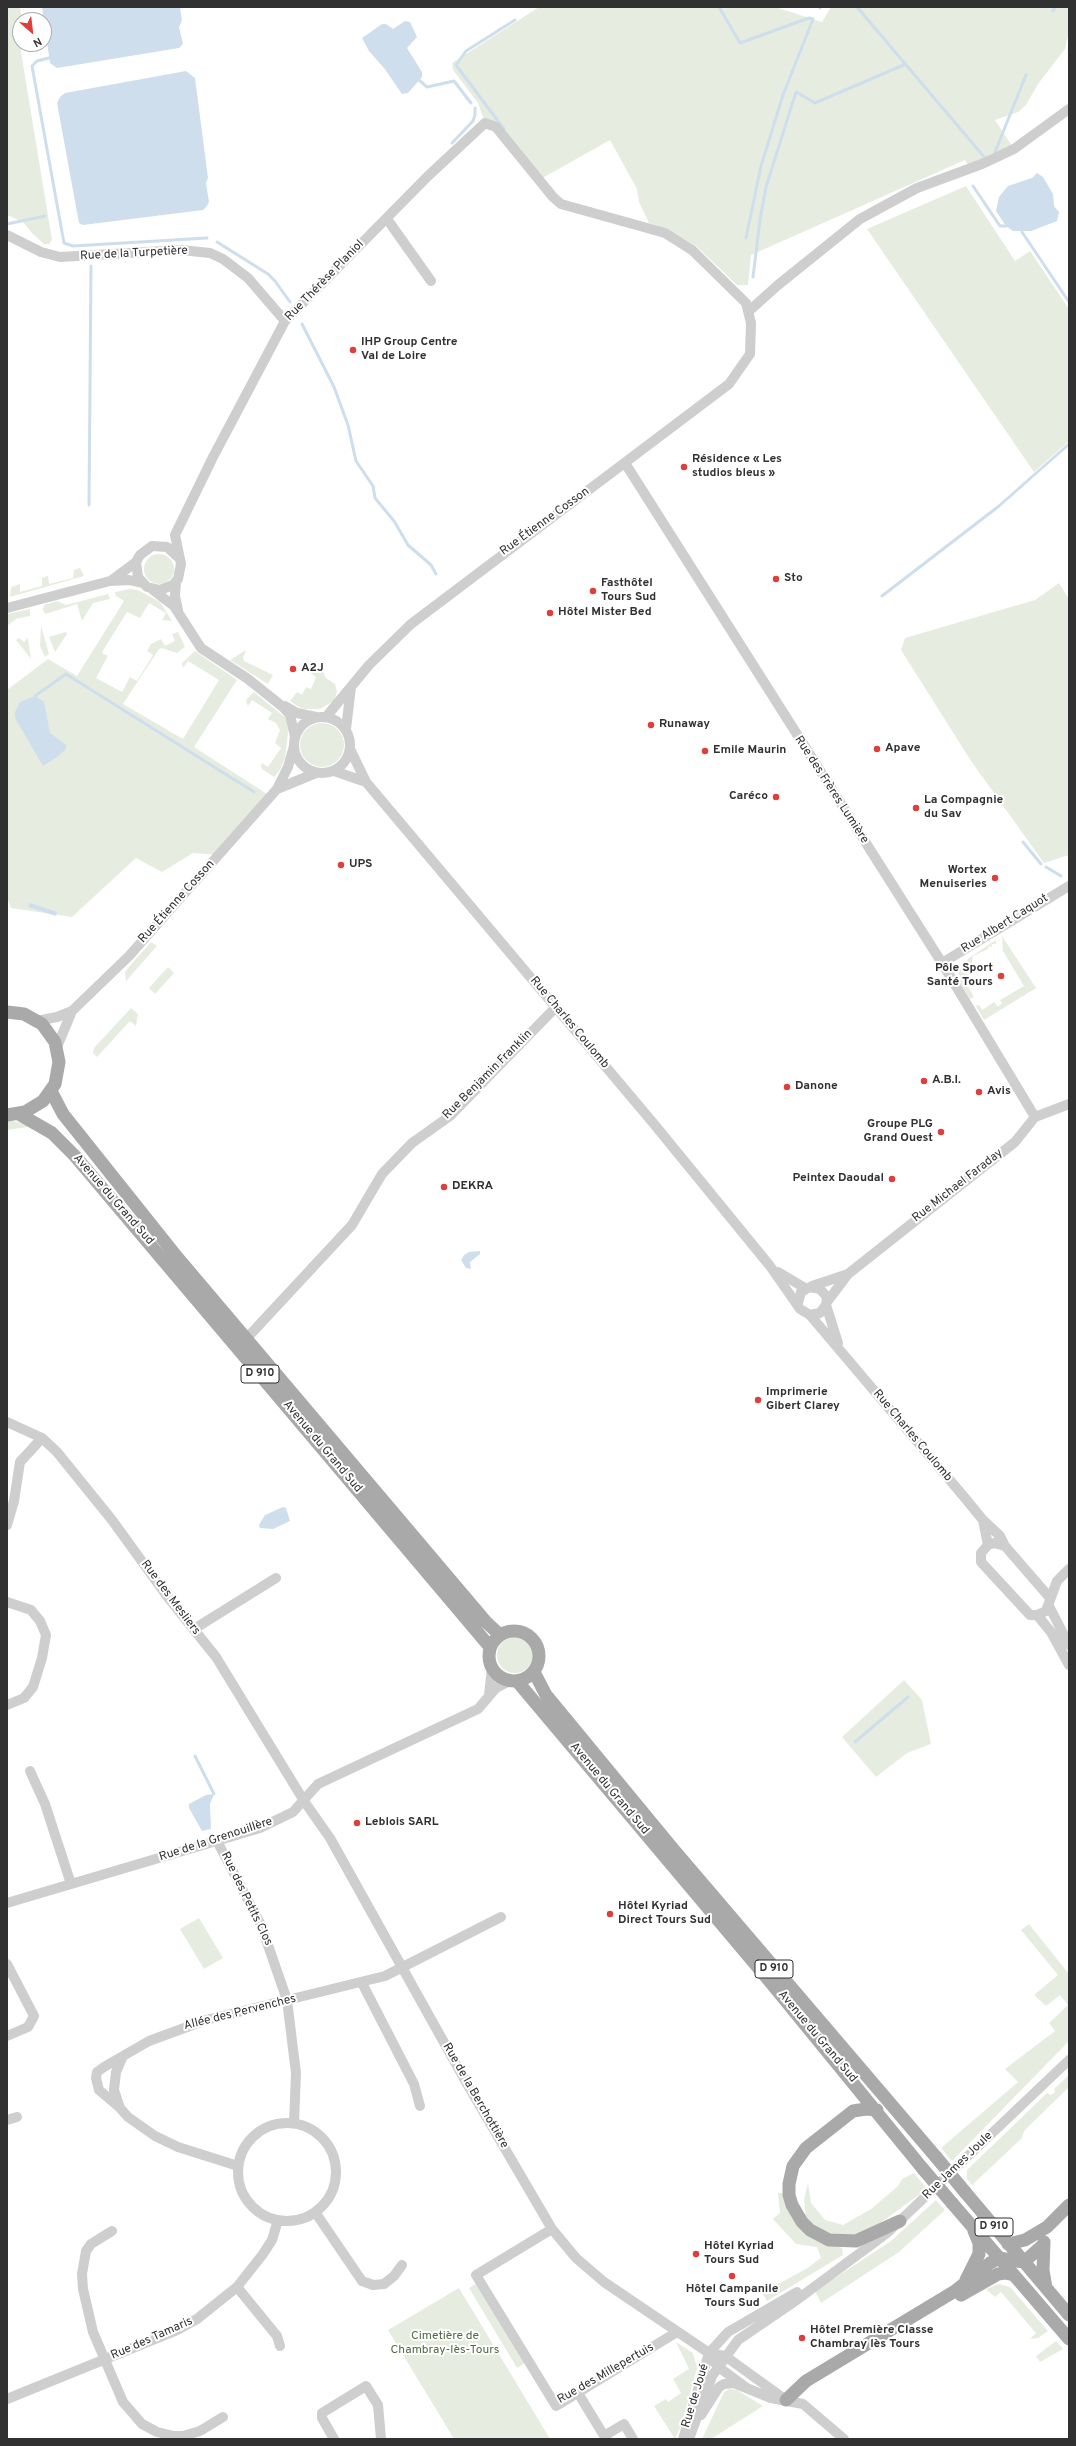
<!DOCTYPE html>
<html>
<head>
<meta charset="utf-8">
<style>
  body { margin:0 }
  #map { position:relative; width:1076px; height:2446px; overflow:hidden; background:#fff; font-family:Overpass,sans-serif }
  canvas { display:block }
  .frame { position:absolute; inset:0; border:8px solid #313131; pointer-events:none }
  .north { position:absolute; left:12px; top:12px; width:40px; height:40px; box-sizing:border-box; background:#fff; border:1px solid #adadad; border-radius:50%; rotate:152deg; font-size:11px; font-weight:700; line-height:16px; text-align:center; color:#313131 }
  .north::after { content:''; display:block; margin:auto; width:14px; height:18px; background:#de3f3d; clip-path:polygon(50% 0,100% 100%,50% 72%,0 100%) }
</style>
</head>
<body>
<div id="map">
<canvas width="1076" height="2446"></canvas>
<div class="frame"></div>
<div class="north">N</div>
</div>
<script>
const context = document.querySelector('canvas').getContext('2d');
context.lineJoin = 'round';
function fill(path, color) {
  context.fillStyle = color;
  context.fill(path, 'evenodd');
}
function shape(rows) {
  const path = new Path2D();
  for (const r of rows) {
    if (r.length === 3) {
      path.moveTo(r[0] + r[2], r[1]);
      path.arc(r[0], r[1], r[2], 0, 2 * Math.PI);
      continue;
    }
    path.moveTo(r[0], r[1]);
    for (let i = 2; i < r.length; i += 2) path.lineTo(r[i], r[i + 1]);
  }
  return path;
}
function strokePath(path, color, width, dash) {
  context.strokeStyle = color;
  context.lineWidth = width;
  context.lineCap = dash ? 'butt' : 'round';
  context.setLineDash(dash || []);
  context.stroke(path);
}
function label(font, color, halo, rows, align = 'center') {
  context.font = font + ' Overpass,sans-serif';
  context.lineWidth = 4;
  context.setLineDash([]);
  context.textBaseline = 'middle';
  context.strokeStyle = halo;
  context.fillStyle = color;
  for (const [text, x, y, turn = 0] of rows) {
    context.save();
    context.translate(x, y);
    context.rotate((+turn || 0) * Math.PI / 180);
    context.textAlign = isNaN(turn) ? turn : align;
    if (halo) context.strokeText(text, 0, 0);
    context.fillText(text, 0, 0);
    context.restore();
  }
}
fill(shape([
  [7,7,20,7,22,20,20,20,21,52,52,240,49,244,44,244,32,233,23,222,7,215],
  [539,7,775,7,822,22,831,7,1069,7,1069,31,1065,49,1038,84,1026,105,1018,112,995,120,1014,149,970,168,965,160,751,255,748,285,737,285,696,246,669,230,649,223,639,202,637,189,610,140,539,180,496,127,485,123,478,103,453,70,452,63],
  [966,186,1015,261,1030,251,1069,309,1069,441,1034,472,867,229],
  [159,569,15],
  [80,568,84,576,10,597,11,587,20,584,20,592,42,586,42,578,48,576,49,584,73,578,74,570],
  [1059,583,1069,599,1069,855,1044,863,971,761,901,650,905,638,1035,600],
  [130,589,138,590,160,602,172,621,162,620,166,613,149,603,140,618,127,612,104,649,102,653,108,656,96,678,122,692,130,677,137,681,153,655,147,651,151,644,161,639,165,646,175,641,172,634,178,632,185,647,177,653,162,648,159,649,123,704,183,739,219,680,188,661,183,668,182,663,195,651,237,680,194,747,270,796,220,855,193,853,162,872,136,858,72,917,11,908,7,898,7,690,48,659,77,676,124,601,116,596,115,592],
  [108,594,110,599,93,603,82,621,77,604,45,614,43,610,44,605,57,601,66,605],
  [30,609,30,616,16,619,7,626,7,614],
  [41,626,49,654,45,657,40,646],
  [66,632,67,634,55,652,49,637],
  [19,638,24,642,28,638,31,659,16,640],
  [246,650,243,658,244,661,273,675,268,684,230,660],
  [319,669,322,669,326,678,335,684,337,692,334,701,320,709,304,709,297,706,290,701,297,692,302,695,306,687,311,689,316,677,310,673],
  [254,692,287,719,288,733,285,758,280,770,274,777,262,769,261,765,262,763,268,767,281,748,275,743,280,730,276,723,268,719,272,713,252,700,248,706,247,704,246,700],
  [322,745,22],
  [1002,936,1036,988,984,1020,976,1006,979,1005,982,1010,994,1002,998,1007,1002,1003,1000,1000,1024,986,1003,951],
  [996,940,996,944,992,944,992,947,989,946,988,949,973,956,971,967,965,964,961,972,969,975,964,979,974,997,970,999,958,979,959,970,969,958],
  [151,942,157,946,126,981,125,972,128,968],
  [168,967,174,973,155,994,149,988],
  [131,1008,138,1014,136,1026,130,1021,97,1057,93,1053,94,1048],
  [7,1120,28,1124,27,1127,7,1130],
  [515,1655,18],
  [904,1680,922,1700,931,1744,907,1753,876,1777,842,1737],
  [199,1918,223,1958,204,1969,180,1929],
  [1029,1924,1069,1974,1069,2041,952,2161,941,2148,1018,2082,1005,2069,1055,2031,1049,2023,1068,2005,1060,1995,1046,2006,1034,1995,1058,1975,1021,1930],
  [1069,2075,1069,2087,1025,2130,1021,2139,972,2185,967,2179,967,2170,1047,2093,1051,2095,1055,2092,1054,2089],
  [914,2173,927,2189,861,2237,839,2239,816,2230,806,2217,804,2200,808,2183,811,2203,825,2220,843,2225,871,2209,898,2186,902,2179],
  [778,2193,785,2193,820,2241,842,2248,843,2255,767,2301,763,2294,769,2289,806,2269,821,2258,817,2247,796,2244,773,2219,780,2213],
  [936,2200,945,2210,899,2252,821,2303,815,2291,891,2241],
  [477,2283,525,2363,517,2368,469,2288],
  [999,2284,1010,2287,1048,2331,1038,2338,1030,2339,1036,2333,1001,2292,995,2297,986,2289],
  [459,2288,550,2439,454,2439,388,2330],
  [1056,2341,1063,2349,1040,2362,1036,2356],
  [676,2342,693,2353,697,2368,681,2426,675,2439,654,2406,666,2399,668,2402,681,2393,673,2379,689,2369],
  [729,2389,737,2390,763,2406,711,2439,702,2439,724,2392]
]), '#e6ede0');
fill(shape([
  [42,7,180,7,182,20,179,27,183,44,179,48,57,68,50,63],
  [405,21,410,22,417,37,407,48,422,72,422,77,408,93,402,94,384,68,369,51,362,38,382,24,386,24,393,29],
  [186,71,195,78,208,178,206,183,209,202,207,206,203,210,83,225,79,223,57,103,60,97,65,93],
  [1037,173,1043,177,1053,194,1054,206,1059,212,1057,221,1031,231,1013,231,1006,226,996,211,999,197,1008,186,1032,178],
  [35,696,44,702,50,733,66,745,66,749,57,757,43,766,15,718,15,712,20,702],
  [30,903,57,912,56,916,28,907],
  [480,1251,480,1254,470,1262,471,1269,466,1268,461,1260,464,1255,469,1252],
  [283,1507,286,1508,290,1521,273,1529,260,1528,259,1525,265,1515],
  [214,1794,210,1804,211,1829,202,1831,189,1808,189,1804,206,1795]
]), '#cedeec');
strokePath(shape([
  [719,7,740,43,809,18,813,19,783,95,761,166,746,238],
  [857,7,985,158],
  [820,8,820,7],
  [1053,11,1055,7],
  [53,57,37,61,32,66,64,243,73,246,207,238],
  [419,80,427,87,454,81,471,103],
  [504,129,456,65,466,51,515,20],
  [452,143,473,121,475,115,475,108],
  [995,152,1026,75],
  [973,186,1000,226,1006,226],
  [7,224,45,216],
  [1022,232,1069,302],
  [217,242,268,274,275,281,290,302],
  [753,277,760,220,766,187,796,92,815,103,906,64],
  [302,324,334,387,348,425,356,461,373,486,375,498,394,521,408,545,431,565,436,574],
  [89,505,91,266],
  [882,596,999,506,1069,444],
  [35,696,66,674,254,792],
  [1023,842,1041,864],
  [1046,867,1061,876],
  [855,1742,908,1697],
  [195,1756,214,1794]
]), '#cedeec', 3);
strokePath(shape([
  [387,219,431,281],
  [7,235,41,252,60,257,181,250,210,253,223,259,248,278,285,321],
  [749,311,778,285,860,219,917,188,982,164,1014,149,1069,109],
  [625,463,942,963,1035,1117],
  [178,557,167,547,152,546,140,555,136,562,138,577,147,587,160,590,173,585,178,579,181,564,175,535,213,457,285,321,428,176,485,123,496,127,553,197,561,204,665,233,692,250,746,303,751,323,750,354,729,384,411,624,369,665,326,717],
  [112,580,136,562],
  [176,581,175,596,178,610],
  [153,590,174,606,201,648,248,679,283,707,290,715,295,737],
  [7,608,110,581,129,580,142,583],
  [285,706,297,713,316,717],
  [322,745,28],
  [346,729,351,687],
  [350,749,366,782,654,1124,770,1266,800,1309,810,1315,820,1313,826,1305,827,1297,820,1289,810,1287,801,1292,798,1303],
  [334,771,366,782],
  [277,789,316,773],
  [942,963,1069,886],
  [37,1021,57,1017,72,1011,129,956,277,789,288,767,294,746],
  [57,1047,72,1011],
  [778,1272,805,1288],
  [812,1286,848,1274],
  [827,1302,848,1274,1015,1142,1035,1117,1069,1104],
  [826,1305,838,1343],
  [810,1315,965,1498,983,1520,988,1545],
  [246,1339,352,1225,382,1174,412,1143,450,1116,556,1007],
  [7,1422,42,1438,57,1452,112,1520,167,1596,216,1657,304,1801,330,1838,466,2082,552,2229,576,2258,604,2282,709,2353,717,2366,747,2388],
  [983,1520,1000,1536,1005,1546,1050,1598],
  [7,1525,14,1501,20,1462,42,1438],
  [1005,1546,994,1543,988,1545,981,1553,981,1562,1030,1615,1037,1615,1046,1611,1057,1581,1069,1569],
  [7,1602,31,1610,40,1621,46,1635,42,1658,33,1687,24,1698,7,1705],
  [1049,1606,1069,1645],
  [1037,1615,1051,1632,1069,1665],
  [194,1629,276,1578],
  [489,1695,492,1668],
  [30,1771,45,1804,71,1884],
  [217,1841,261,1925,287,2000,296,2073,294,2123],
  [7,1903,260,1828,293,1812,318,1784,478,1709,496,1688,509,1681],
  [7,1964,34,2016,28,2027,7,2036],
  [362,1983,414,2084,420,2106],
  [119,2107,99,2090,96,2078,97,2072,104,2067,123,2056],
  [7,2120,17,2117],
  [287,2172,49],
  [238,2166,178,2147,155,2136,128,2117,120,2108,114,2090,116,2072,123,2056,149,2041,206,2020,385,1976,501,1917],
  [315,2212,362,2281,373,2285,384,2284,394,2276,402,2265],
  [552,2229,476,2275,556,2406,677,2332],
  [112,2231,91,2244,86,2251,82,2274,83,2289,93,2332,123,2402,142,2424,157,2432,174,2436,183,2436,200,2431,223,2417],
  [237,2287,277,2336,280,2346],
  [719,2355,725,2356,786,2400],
  [578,2393,606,2439],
  [7,2399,177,2330,197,2319,237,2287,263,2254,272,2240,278,2220],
  [701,2415,719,2387,724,2384,734,2383,771,2398,803,2404,844,2439],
  [604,2436,624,2424,633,2439],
  [334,2439,322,2418,322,2413,366,2386,378,2405,381,2439],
  [683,2439,709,2353,728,2332,797,2292],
  [689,2439,712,2376,738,2340,798,2299,887,2233,1069,2060]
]), '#cecece', 10);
strokePath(shape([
  [7,1012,24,1014,42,1024,55,1042,59,1062,55,1084,43,1101,25,1112,7,1115],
  [51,1091,63,1114,177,1257,486,1622,500,1635],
  [19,1114,52,1133,75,1156,490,1647],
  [514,1656,25],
  [534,1672,546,1695,673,1849,936,2157],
  [517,1681,772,1984,923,2169],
  [877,2110,866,2109,853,2111,806,2148,793,2166,789,2184,789,2195,792,2205,802,2222,810,2230,829,2240,856,2241,900,2221],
  [965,2192,1069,2315],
  [952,2203,1069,2339],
  [1044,2242,1043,2270,1046,2288],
  [1008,2244,1025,2240,1047,2227,1069,2205],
  [1016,2260,1024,2262,1044,2244],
  [966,2280,979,2254,979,2243,974,2231],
  [961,2295,998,2274,1005,2273,1014,2275],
  [786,2400,806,2381,955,2291,990,2263,999,2258,1024,2262]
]), '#a9a9a9', 13);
strokePath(shape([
  [936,2157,965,2192],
  [923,2169,952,2203]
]), '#a9a9a9', 13);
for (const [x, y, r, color] of [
  [353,350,4,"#de3f3d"],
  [684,467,4,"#de3f3d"],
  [776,579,4,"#de3f3d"],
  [593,591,4,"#de3f3d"],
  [550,613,4,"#de3f3d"],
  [293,669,4,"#de3f3d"],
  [651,725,4,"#de3f3d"],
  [877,749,4,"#de3f3d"],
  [705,751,4,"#de3f3d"],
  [776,797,4,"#de3f3d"],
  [916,808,4,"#de3f3d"],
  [341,865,4,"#de3f3d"],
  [995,878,4,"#de3f3d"],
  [1001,976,4,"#de3f3d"],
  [924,1081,4,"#de3f3d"],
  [787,1087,4,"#de3f3d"],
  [979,1092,4,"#de3f3d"],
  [941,1132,4,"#de3f3d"],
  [892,1179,4,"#de3f3d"],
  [444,1187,4,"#de3f3d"],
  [758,1400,4,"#de3f3d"],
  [357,1823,4,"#de3f3d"],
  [610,1914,4,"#de3f3d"],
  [696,2254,4,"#de3f3d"],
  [732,2276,4,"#de3f3d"],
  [802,2338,4,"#de3f3d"]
]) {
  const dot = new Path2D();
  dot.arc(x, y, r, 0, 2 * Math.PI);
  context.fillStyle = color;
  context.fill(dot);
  strokePath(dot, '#fff', 1.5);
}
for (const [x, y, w] of [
  [260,1374,38],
  [774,1969,38],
  [994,2227,38]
]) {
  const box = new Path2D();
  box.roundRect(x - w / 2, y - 9, w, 18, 3);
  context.fillStyle = '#fff';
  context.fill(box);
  strokePath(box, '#313131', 1);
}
label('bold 11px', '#313131', null, [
  ["D 910",260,1374],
  ["D 910",774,1969],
  ["D 910",994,2227]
]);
label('12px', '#313131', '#fff', [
  ["Rue de la Turpetière",134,254,-3],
  ["Rue Thérèse Planiol",325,281,-46],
  ["Rue Étienne Cosson",545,522,-36],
  ["Rue des Frères Lumière",831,790,57],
  ["Rue Étienne Cosson",177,902,-48],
  ["Rue Albert Caquot",1005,924,-32],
  ["Rue Charles Coulomb",569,1023,50],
  ["Rue Benjamin Franklin",488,1075,-45],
  ["Rue Michael Faraday",958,1186,-38],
  ["Avenue du Grand Sud",113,1200,49],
  ["Rue Charles Coulomb",912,1436,50],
  ["Avenue du Grand Sud",322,1447,50],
  ["Rue des Mesliers",170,1598,53],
  ["Avenue du Grand Sud",609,1789,50],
  ["Rue de la Grenouillère",216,1840,-18],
  ["Rue des Petits Clos",246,1899,64],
  ["Allée des Pervenches",240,2013,-14],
  ["Avenue du Grand Sud",817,2037,50],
  ["Rue de la Berchottière",475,2096,60],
  ["Rue James Joule",958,2166,-44],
  ["Rue des Tamaris",152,2339,-24],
  ["Rue des Millepertuis",606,2374,-30],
  ["Rue de Joué",696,2396,-73]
]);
label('bold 12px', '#313131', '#fff', [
  ["IHP Group Centre",361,343],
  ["Val de Loire",361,357],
  ["Résidence « Les",692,460],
  ["studios bleus »",692,474],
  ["Sto",784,579],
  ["Fasthôtel",601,584],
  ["Tours Sud",601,598],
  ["Hôtel Mister Bed",558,613],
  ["A2J",301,669],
  ["Runaway",659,725],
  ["Apave",885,749],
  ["Emile Maurin",713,751],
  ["Caréco",768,797,"right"],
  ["La Compagnie",924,801],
  ["du Sav",924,815],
  ["UPS",349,865],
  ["Wortex",987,871,"right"],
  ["Menuiseries",987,885,"right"],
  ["Pôle Sport",993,969,"right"],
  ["Santé Tours",993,983,"right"],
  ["A.B.I.",932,1081],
  ["Danone",795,1087],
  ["Avis",987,1092],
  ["Groupe PLG",933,1125,"right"],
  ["Grand Ouest",933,1139,"right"],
  ["Peintex Daoudal",884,1179,"right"],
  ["DEKRA",452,1187],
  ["Imprimerie",766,1393],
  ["Gibert Clarey",766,1407],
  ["Leblois SARL",365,1823],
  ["Hôtel Kyriad",618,1907],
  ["Direct Tours Sud",618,1921],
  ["Hôtel Kyriad",704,2247],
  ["Tours Sud",704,2261],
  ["Hôtel Campanile",732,2290,"center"],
  ["Tours Sud",732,2304,"center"],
  ["Hôtel Première Classe",810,2331],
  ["Chambray lès Tours",810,2345]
], 'left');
label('12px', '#516c40', '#fff', [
  ["Cimetière de",445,2337],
  ["Chambray-lès-Tours",445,2351]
]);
</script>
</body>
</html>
